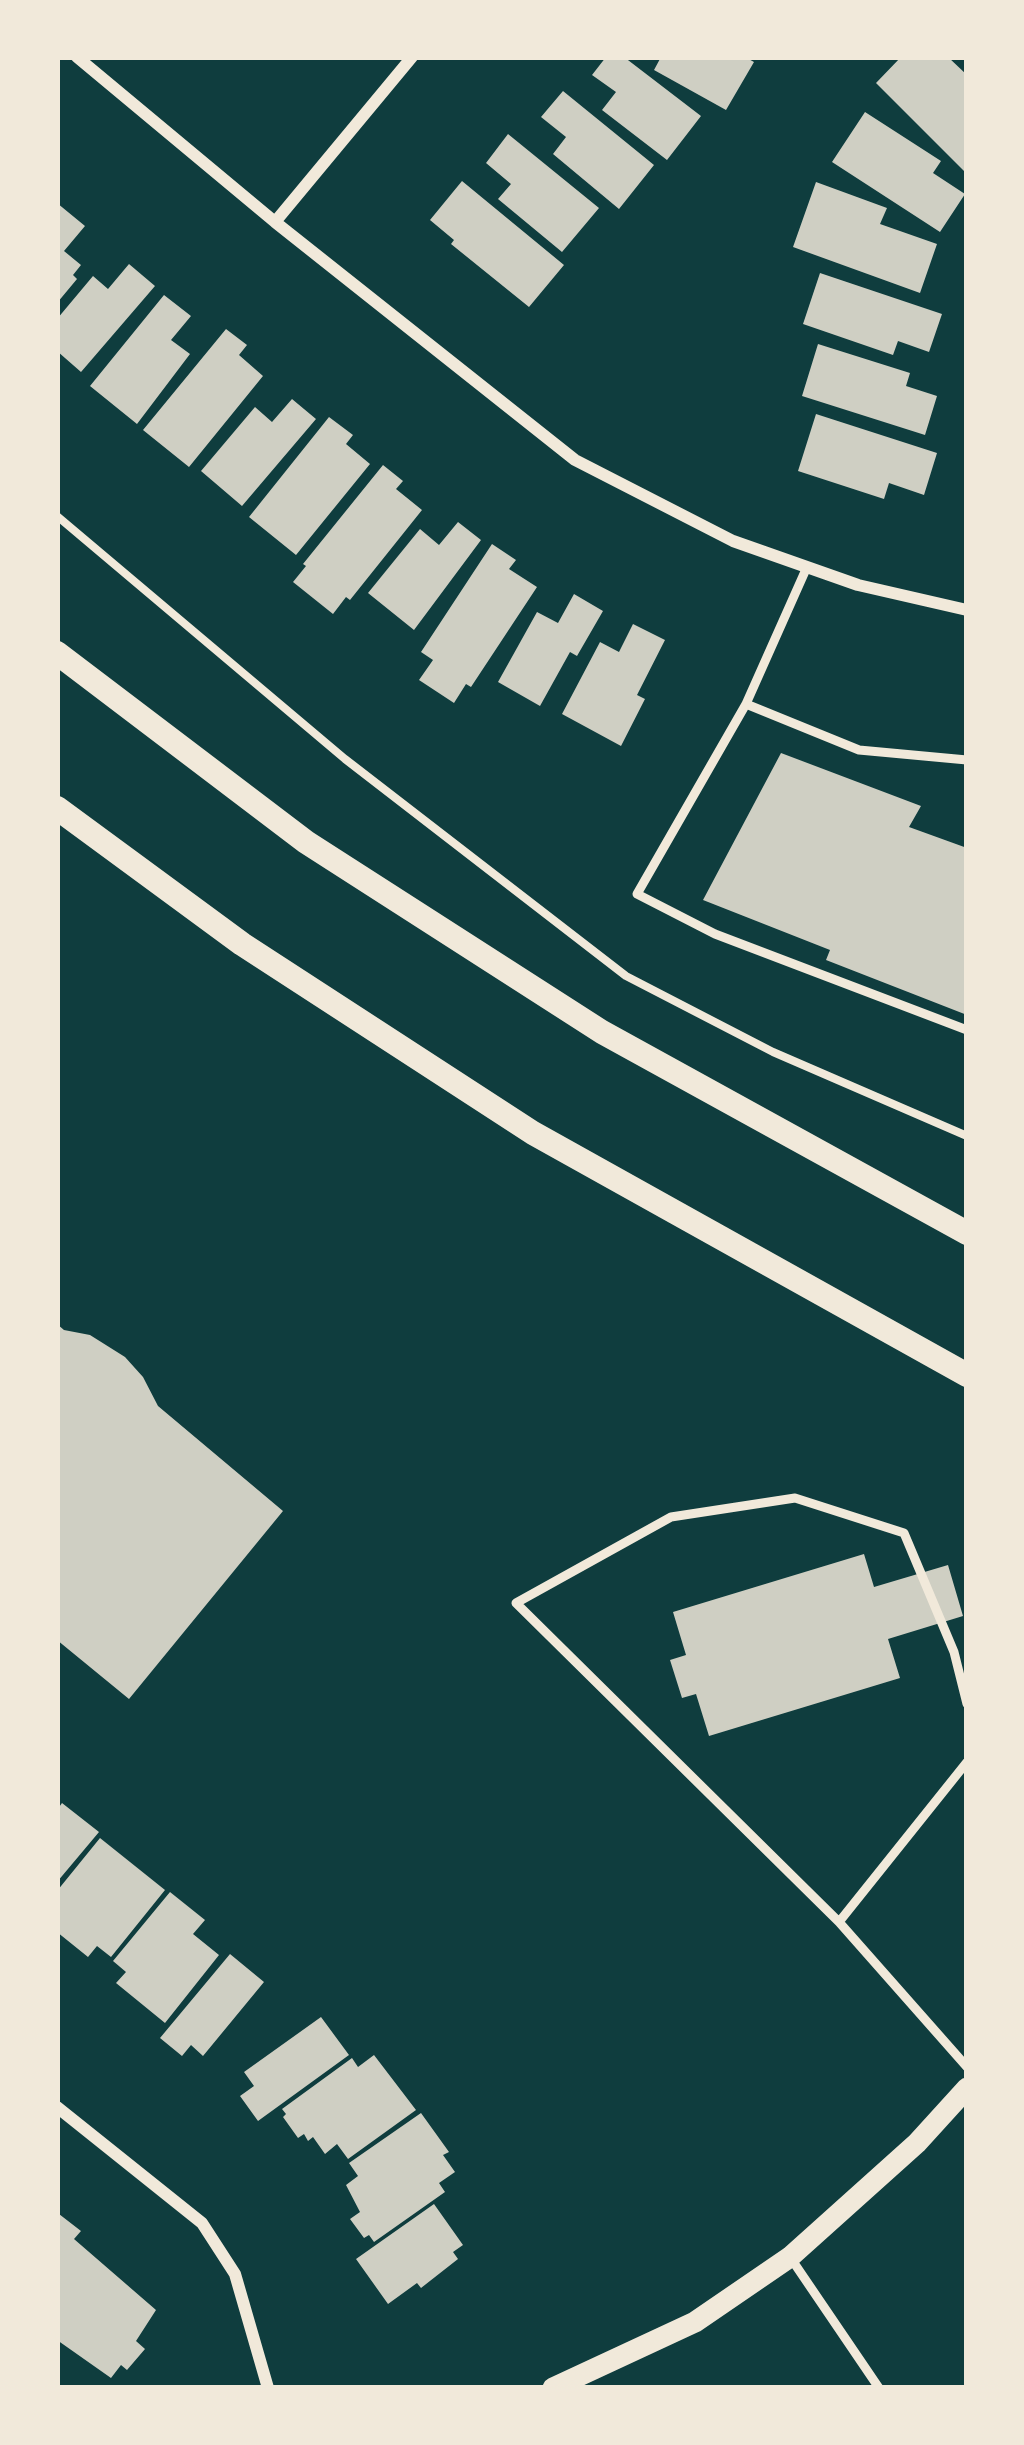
<!DOCTYPE html>
<html>
<head>
<meta charset="utf-8">
<style>
  body { margin:0 }
  #map { position:relative; width:1024px; height:2445px; overflow:hidden; background:#0f3d3e; font-family:Signika,sans-serif }
  canvas { display:block }
  .frame { position:absolute; inset:0; border:60px solid #f1e9da; pointer-events:none }
</style>
</head>
<body>
<div id="map">
<canvas width="1024" height="2445"></canvas>
<div class="frame"></div>
</div>
<script>
const context = document.querySelector('canvas').getContext('2d');
context.lineJoin = 'round';
function fill(path, color) {
  context.fillStyle = color;
  context.fill(path, 'evenodd');
}
function shape(rows) {
  const path = new Path2D();
  for (const r of rows) {
    path.moveTo(r[0], r[1]);
    for (let i = 2; i < r.length; i += 2) path.lineTo(r[i], r[i + 1]);
  }
  return path;
}
function strokePath(path, color, width, dash) {
  context.strokeStyle = color;
  context.lineWidth = width;
  context.lineCap = dash ? 'butt' : 'round';
  context.setLineDash(dash || []);
  context.stroke(path);
}
fill(shape([
  [606,57,624,57,701,116,667,160,602,110,616,92,592,75],
  [661,57,745,57,754,62,726,110,654,70],
  [901,57,948,57,967,75,967,174,876,83],
  [563,91,654,165,619,209,553,154,566,137,541,117],
  [865,112,941,161,933,173,965,194,940,232,832,162],
  [508,134,599,208,562,252,498,199,511,184,486,163],
  [462,181,564,265,529,307,451,244,454,240,430,220],
  [816,182,887,208,880,224,937,244,920,293,793,247],
  [57,203,85,226,64,251,81,265,73,275,77,279,57,303],
  [129,264,155,286,81,372,57,351,57,319,93,276,108,289],
  [820,273,942,314,929,352,898,341,893,355,803,324],
  [164,295,191,316,171,340,190,354,137,424,90,386],
  [226,329,247,345,239,355,263,376,189,467,143,430],
  [818,344,910,373,906,386,937,396,925,435,802,396],
  [292,399,316,419,242,506,201,471,255,407,272,422],
  [816,414,937,453,924,495,889,483,884,499,798,471],
  [329,417,353,435,346,444,370,464,296,555,249,517],
  [383,465,403,481,396,489,422,510,350,600,346,597,333,614,293,582,306,566,303,564],
  [458,522,481,540,414,630,368,593,420,529,439,545],
  [492,544,516,560,509,569,537,587,471,687,466,684,454,703,419,680,433,660,421,652],
  [574,594,603,611,577,656,570,652,540,706,498,682,537,612,558,623],
  [633,624,665,640,637,695,645,699,621,746,562,714,600,642,619,652],
  [781,753,921,806,909,827,967,848,967,1015,826,960,830,950,703,900],
  [57,1324,64,1330,90,1335,125,1357,143,1377,158,1406,283,1511,129,1699,57,1640],
  [864,1554,874,1587,948,1565,963,1616,888,1639,900,1678,709,1736,696,1694,682,1698,670,1660,686,1655,673,1612],
  [62,1803,99,1832,57,1882,57,1810],
  [100,1838,165,1890,111,1957,97,1946,88,1957,57,1932,57,1891],
  [170,1892,205,1920,193,1934,219,1955,165,2023,116,1983,126,1972,113,1961],
  [230,1954,264,1982,203,2056,191,2045,182,2056,160,2038],
  [321,2017,349,2055,258,2121,240,2096,254,2086,244,2072],
  [374,2055,416,2110,348,2159,337,2144,325,2154,313,2137,308,2141,304,2134,298,2138,283,2117,286,2114,282,2109,352,2058,358,2067],
  [421,2113,449,2152,443,2155,455,2172,439,2183,445,2192,374,2242,369,2235,364,2238,350,2219,360,2212,346,2185,358,2176,349,2163],
  [434,2204,463,2245,453,2252,458,2259,421,2288,417,2283,388,2304,356,2259],
  [59,2214,81,2231,74,2239,156,2310,136,2341,145,2349,127,2370,121,2365,111,2378,57,2340]
]), '#cfcfc3');
strokePath(shape([
  [57,516,345,759,626,976,773,1052,967,1136]
]), '#f1e9da', 8);
strokePath(shape([
  [746,704,807,567],
  [967,760,859,750,746,704,637,894,715,934,967,1030],
  [967,1704,954,1652,904,1533,795,1498,671,1517,516,1603,839,1922,967,2067],
  [839,1922,967,1762],
  [790,2257,879,2388]
]), '#f1e9da', 9);
strokePath(shape([
  [77,57,275,222,575,460,733,541,858,585,967,610],
  [275,222,412,57],
  [57,2107,202,2223,235,2274,268,2388]
]), '#f1e9da', 12);
strokePath(shape([
  [553,2388,695,2322,790,2257,917,2143,967,2088]
]), '#f1e9da', 21);
strokePath(shape([
  [57,653,306,842,602,1032,967,1233],
  [57,808,242,944,533,1133,967,1375]
]), '#f1e9da', 24);
</script>
</body>
</html>
